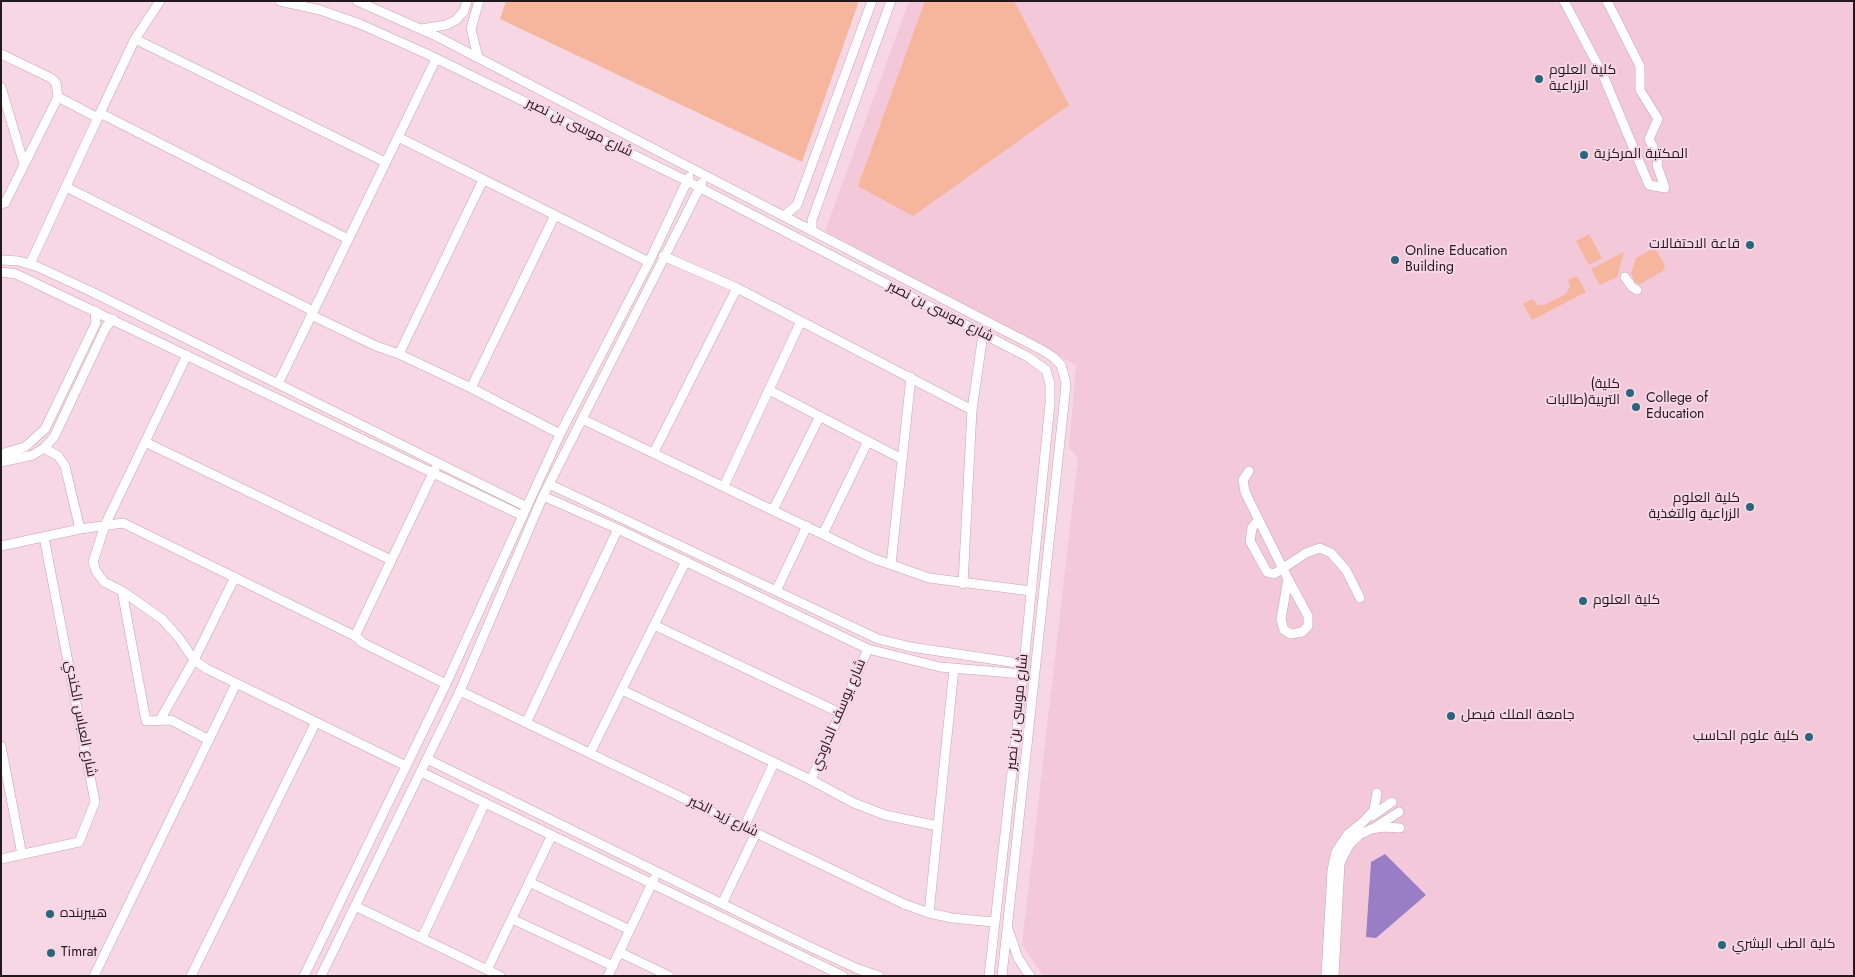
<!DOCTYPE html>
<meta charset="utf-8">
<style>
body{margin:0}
#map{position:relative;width:1855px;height:977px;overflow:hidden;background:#f8d7e4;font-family:Jost,sans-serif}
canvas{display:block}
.frame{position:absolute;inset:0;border:2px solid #23181c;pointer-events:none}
</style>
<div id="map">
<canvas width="1855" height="977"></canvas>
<div class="frame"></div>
</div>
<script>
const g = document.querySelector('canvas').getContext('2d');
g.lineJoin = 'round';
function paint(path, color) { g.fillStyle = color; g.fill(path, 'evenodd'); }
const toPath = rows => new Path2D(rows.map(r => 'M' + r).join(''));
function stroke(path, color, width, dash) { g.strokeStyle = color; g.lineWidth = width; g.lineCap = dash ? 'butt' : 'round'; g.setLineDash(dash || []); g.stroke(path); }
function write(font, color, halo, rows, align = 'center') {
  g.font = font + ' Jost,Cairo,sans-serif'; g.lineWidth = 4; g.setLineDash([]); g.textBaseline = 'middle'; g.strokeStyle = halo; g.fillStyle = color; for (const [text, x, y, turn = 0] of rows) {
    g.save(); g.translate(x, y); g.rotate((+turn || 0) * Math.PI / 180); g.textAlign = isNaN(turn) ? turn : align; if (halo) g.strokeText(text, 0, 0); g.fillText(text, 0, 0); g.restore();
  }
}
paint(toPath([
 [909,1,1854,1,1854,976,1043,976,1022,944,1078,458,1069,448,1076,365,825,231]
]), '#f3c9da');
paint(toPath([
 [506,1,859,1,802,162,500,19],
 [925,1,1014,1,1069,105,913,216,858,186],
 [1589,234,1602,258,1589,265,1576,241],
 [1652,249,1657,251,1665,266,1663,271,1640,284,1635,282,1631,273,1636,258],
 [1624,252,1617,277,1600,285,1591,269],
 [1577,276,1586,292,1532,320,1523,304,1532,299,1538,305,1544,305,1566,294,1570,286,1568,280]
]), '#f5b69d');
paint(toPath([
 [1385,854,1426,895,1376,938,1366,937,1371,862]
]), '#9a7ec5');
const minor = toPath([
 [280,1,320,10,360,24,427,54,687,181,1028,357,1046,370,1050,384,1050,403,1023,674,989,976],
 [357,1,436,36,1042,350,1053,357,1061,365,1066,383,1064,404,1002,976],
 [1564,1,1603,75,1649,185,1665,188,1657,165,1658,157,1649,139,1658,119,1640,90,1640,66,1607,1],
 [421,29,446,25,456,20,464,11,467,1],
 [135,39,385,162],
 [1,54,51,78,56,83,58,97],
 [478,57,471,29,479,1],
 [1,87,24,164],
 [100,113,135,39,160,1],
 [398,137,649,262],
 [483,180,399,354,471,388,560,434],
 [66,187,313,311],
 [1,204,5,203,58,97,98,118],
 [784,216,797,205,872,1],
 [812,231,812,220,891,1],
 [663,256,737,288,972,410],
 [1,260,19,261,38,267,88,290,527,507],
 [30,264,100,113,348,239],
 [1,272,16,274,523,516],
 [1625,277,1632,287,1637,290],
 [311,315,376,346,399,354],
 [187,355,145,442,391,560],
 [278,384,436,59],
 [471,388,555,215],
 [769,390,902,459],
 [582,419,872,558,929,578,1031,591],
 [145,442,105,525,93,562,96,571,104,582,122,591,162,619,179,638,194,660,207,669,406,766],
 [44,448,58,456,65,466,80,529],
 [654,452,737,288],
 [1,454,25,447,45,429,96,323,95,311],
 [1,462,33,455,44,448,54,437,106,327,113,319],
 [1249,471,1243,480,1245,492,1288,579,1308,616,1308,626,1302,632,1291,634,1284,630,1281,619,1288,579],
 [549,484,878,639,911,647,1024,664],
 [724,486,801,321],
 [543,496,618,529,868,649,940,667,1023,674],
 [773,510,820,416],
 [1258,520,1252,528,1250,541,1267,572,1274,574,1306,553,1320,548,1331,553,1346,570,1360,598],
 [823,534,868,441],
 [1,546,80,529,123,523,355,636,435,469],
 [891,564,911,377],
 [963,584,972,410,983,334],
 [122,591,146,721,171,720,209,740],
 [776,591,807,526],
 [654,625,840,713],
 [355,636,363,643,446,684],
 [622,690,811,780,854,803,885,815,938,826],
 [460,691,904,904,929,913,952,918,993,922],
 [160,720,194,660,235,577],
 [526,723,618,529],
 [1,746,22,855],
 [590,753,686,561],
 [427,759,806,945,858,969,879,976],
 [421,772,843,976],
 [811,780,868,649],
 [1372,816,1392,802],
 [744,827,774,763],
 [1374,828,1399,812],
 [1,859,79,842,95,802,44,537],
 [529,882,630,930],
 [722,904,756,833],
 [355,906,500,976],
 [929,913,954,668],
 [512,919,613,966],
 [1008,929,1018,958,1030,976],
 [422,938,485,803],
 [619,952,669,976],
 [487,970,552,835],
 [94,976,236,684],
 [191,976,316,722],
 [304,976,446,684,560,434,649,262,689,177],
 [321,976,460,691,543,496,702,183],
 [608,976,654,879],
 [1326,976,1332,870,1336,852,1348,834,1363,822,1374,810,1377,793],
 [1334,976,1340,863,1349,845,1359,835,1371,829,1384,827,1400,828]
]);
stroke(minor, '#c4a4b1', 10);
stroke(minor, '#fff', 9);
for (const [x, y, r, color] of [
 [1539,79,5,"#28667c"],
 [1584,155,5,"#28667c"],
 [1750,245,5,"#28667c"],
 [1395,260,5,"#28667c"],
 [1630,393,5,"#28667c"],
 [1636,407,5,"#28667c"],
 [1750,507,5,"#28667c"],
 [1583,601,5,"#28667c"],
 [1451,716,5,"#28667c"],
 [1809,737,5,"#28667c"],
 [50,914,5,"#28667c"],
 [1722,945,5,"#28667c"],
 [51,953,5,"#28667c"]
]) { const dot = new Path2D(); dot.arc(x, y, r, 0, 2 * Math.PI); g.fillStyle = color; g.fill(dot); stroke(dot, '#f8d7e4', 2); }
write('14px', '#23181c', '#f8d7e4', [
 ["كلية العلوم",1549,71],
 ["الزراعية",1549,87],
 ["المكتبة المركزية",1594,155],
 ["قاعة الاحتفالات",1740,245,"right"],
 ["Online Education",1405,252],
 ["Building",1405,268],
 ["(كلية",1620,385,"right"],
 ["التربية(طالبات",1620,401,"right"],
 ["College of",1646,399],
 ["Education",1646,415],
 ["كلية العلوم",1740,499,"right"],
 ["الزراعية والتغذية",1740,515,"right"],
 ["كلية العلوم",1593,601],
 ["جامعة الملك فيصل",1461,716],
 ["كلية علوم الحاسب",1799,737,"right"],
 ["هيبربنده",60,914],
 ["كلية الطب البشري",1732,945],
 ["Timrat",61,953]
], 'left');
write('14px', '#23181c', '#f8d7e4', [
 ["شارع موسى بن نصير",579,128,26],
 ["شارع موسى بن نصير",940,312,27],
 ["شارع موسى بن نصير",1018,712,-84],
 ["شارع يوسف الداودي",839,715,-67],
 ["شارع العباس الكندي",80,719,79],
 ["شارع زيد الخير",723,817,26]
]);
</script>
